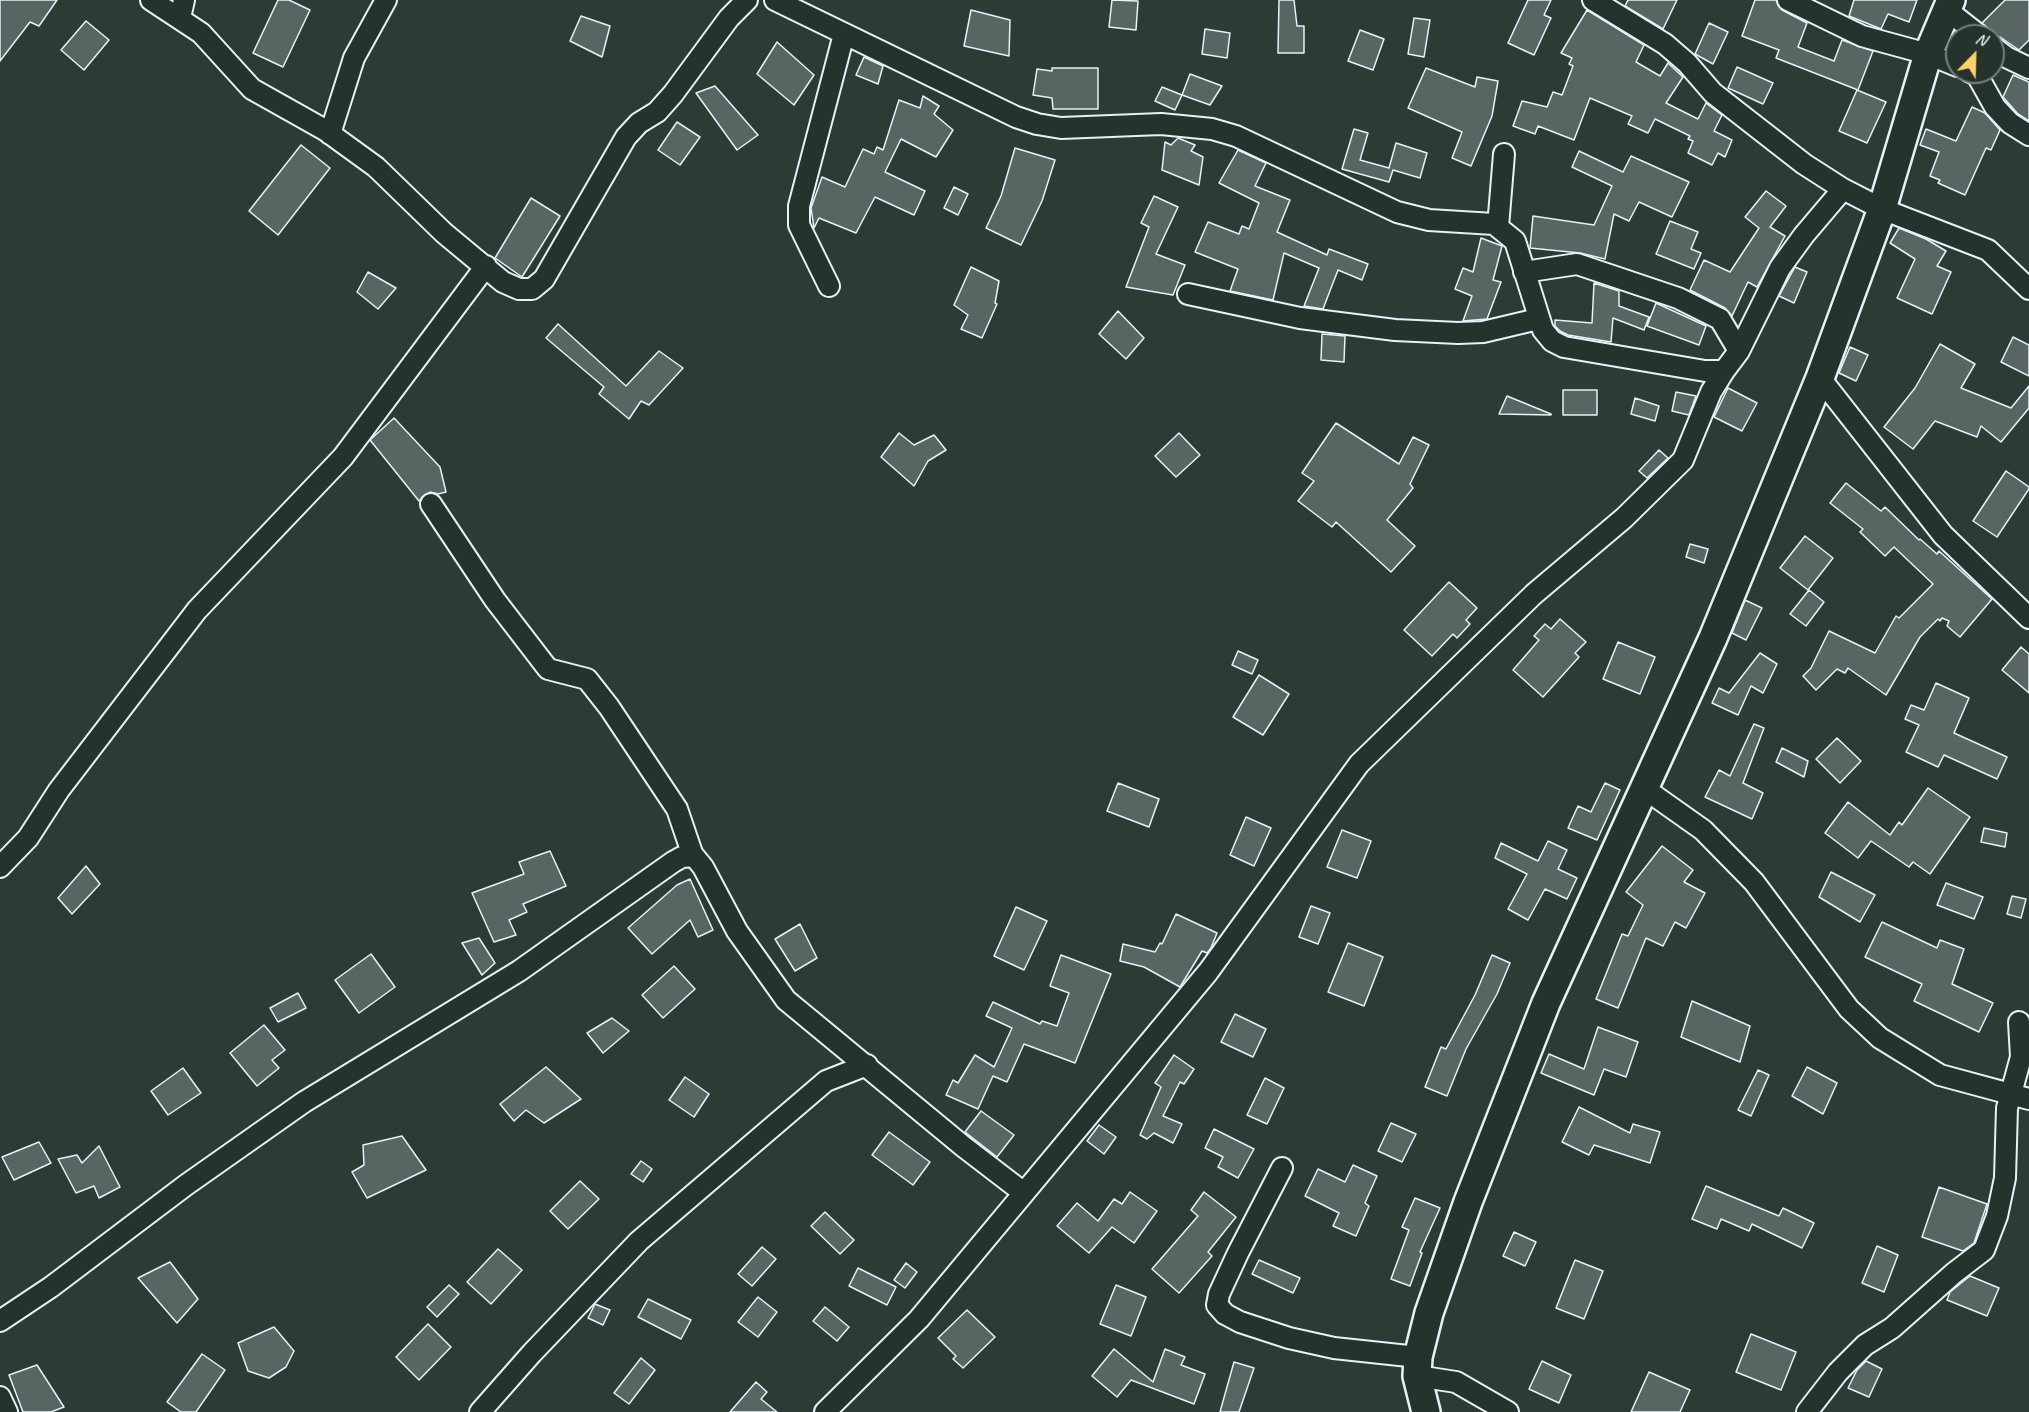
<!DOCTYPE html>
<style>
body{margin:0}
#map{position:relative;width:2029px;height:1412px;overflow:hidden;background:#2e3b35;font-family:Caveat,sans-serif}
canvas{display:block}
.north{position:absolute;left:1945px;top:24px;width:60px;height:60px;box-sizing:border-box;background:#26332d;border:2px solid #747f7e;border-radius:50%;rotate:23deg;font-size:16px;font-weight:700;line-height:24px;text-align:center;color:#e8f1f8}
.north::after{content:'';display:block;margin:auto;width:21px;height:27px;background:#ffd166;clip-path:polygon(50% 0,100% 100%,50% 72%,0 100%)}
</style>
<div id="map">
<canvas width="2029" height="1412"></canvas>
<div class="north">N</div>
</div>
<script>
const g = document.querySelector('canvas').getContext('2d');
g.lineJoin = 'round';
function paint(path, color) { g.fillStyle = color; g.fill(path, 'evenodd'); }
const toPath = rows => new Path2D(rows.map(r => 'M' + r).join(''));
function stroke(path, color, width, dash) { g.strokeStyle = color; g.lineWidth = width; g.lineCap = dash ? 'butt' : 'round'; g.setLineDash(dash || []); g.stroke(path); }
const building = toPath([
 [0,0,57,0,39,26,30,22,0,61,0,0],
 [278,0,289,0,310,10,283,67,253,53,278,0],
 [1112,0,1138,1,1136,30,1109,27,1112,0],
 [1279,0,1294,0,1297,26,1304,26,1304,53,1278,53,1279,0],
 [1528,0,1551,0,1544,15,1551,18,1534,55,1508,43,1528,0],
 [1628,0,1677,0,1663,29,1625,6,1628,0],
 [1755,0,1776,0,1782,10,1807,23,1798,47,1834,61,1842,40,1873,51,1858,90,1776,58,1779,50,1742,36,1755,0],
 [1854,0,1917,0,1909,22,1888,14,1881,29,1849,16,1854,0],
 [2005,0,2029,0,2029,40,2019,50,2000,37,1992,35,1982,23,2005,0],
 [971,10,1010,20,1009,56,964,46,971,10],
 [1587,10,1644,45,1636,62,1660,76,1668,63,1683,77,1666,103,1698,119,1706,103,1722,115,1714,131,1732,140,1725,157,1718,153,1712,165,1688,153,1693,141,1688,139,1690,136,1655,119,1648,133,1628,124,1632,116,1590,98,1574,140,1538,126,1535,134,1513,126,1522,101,1547,107,1553,92,1562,95,1573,66,1569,64,1572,58,1561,53,1587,10],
 [581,16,610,26,602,57,570,41,581,16],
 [1414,18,1430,20,1424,57,1408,54,1414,18],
 [86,21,109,40,84,70,61,50,86,21],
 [1709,23,1728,32,1713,64,1695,54,1709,23],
 [1205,29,1230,33,1227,58,1202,54,1205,29],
 [1360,30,1384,39,1373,70,1348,61,1360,30],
 [777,42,814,75,794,105,757,74,777,42],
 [864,57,883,66,878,84,856,75,864,57],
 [1737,67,1773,83,1763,104,1728,88,1737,67],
 [1052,68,1098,68,1098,109,1053,109,1052,98,1033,95,1037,69,1052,71,1052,68],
 [1426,68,1475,87,1477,77,1498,81,1492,116,1471,166,1452,158,1462,132,1408,108,1426,68],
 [1190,74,1222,86,1210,105,1182,95,1190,74],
 [2013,75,2029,82,2029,121,2018,114,2003,97,2013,75],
 [715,86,758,135,737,150,696,93,715,86],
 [1162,87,1182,95,1175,110,1155,101,1162,87],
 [1857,90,1886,102,1867,143,1839,131,1857,90],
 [923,96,939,106,934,114,953,130,936,157,901,139,885,172,925,191,914,215,875,197,856,233,819,218,814,228,811,208,822,177,845,187,863,149,874,154,877,147,883,150,899,100,920,108,923,96],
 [1972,107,1985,113,2000,130,1991,150,1986,148,1965,195,1938,183,1940,180,1930,176,1939,152,1920,145,1926,129,1956,141,1972,107],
 [677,122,700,137,680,165,658,150,677,122],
 [1354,129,1368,133,1360,160,1389,168,1396,143,1427,153,1420,178,1393,170,1389,182,1342,169,1354,129],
 [1178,138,1195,145,1191,151,1203,157,1199,185,1162,170,1165,142,1171,145,1178,138],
 [301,145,330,168,278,235,249,211,301,145],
 [1015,148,1055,160,1042,201,1021,245,986,228,1001,196,1015,148],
 [1238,150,1266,163,1255,186,1290,200,1277,232,1327,255,1329,249,1368,264,1362,280,1338,270,1323,309,1304,306,1319,268,1284,253,1273,300,1230,291,1238,269,1195,252,1208,222,1239,234,1242,226,1249,229,1259,203,1219,183,1238,150],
 [1579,151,1623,172,1631,156,1689,182,1672,217,1639,202,1629,221,1614,214,1605,259,1580,253,1530,248,1533,216,1594,225,1612,186,1572,167,1579,151],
 [954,187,968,194,958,215,944,208,954,187],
 [1766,191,1786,206,1770,227,1785,236,1757,287,1748,282,1732,316,1725,308,1690,290,1704,260,1730,272,1759,228,1745,217,1766,191],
 [1154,196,1178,207,1156,254,1185,265,1173,295,1126,287,1149,227,1141,223,1154,196],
 [531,198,560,216,522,277,495,258,531,198],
 [1670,221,1698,232,1691,249,1701,253,1694,269,1656,254,1670,221],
 [1899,228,1926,239,1946,251,1937,266,1951,272,1932,314,1897,298,1915,259,1890,243,1899,228],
 [1481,238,1502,246,1493,280,1501,282,1487,319,1463,321,1472,296,1455,289,1463,268,1473,272,1481,238],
 [971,267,999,281,995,303,997,304,982,338,961,329,968,315,954,305,971,267],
 [1795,267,1807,272,1794,303,1779,296,1795,267],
 [368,272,396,288,378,309,357,292,368,272],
 [1594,283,1619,291,1619,306,1649,317,1644,330,1613,318,1611,342,1568,335,1560,331,1555,326,1555,320,1592,323,1594,283],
 [1656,303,1706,326,1699,345,1647,326,1656,303],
 [1118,311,1144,338,1126,359,1099,334,1118,311],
 [558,324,626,386,659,351,683,368,649,405,641,401,629,419,599,394,604,387,546,338,558,324],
 [1322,334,1345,336,1344,362,1321,360,1322,334],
 [2013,337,2029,345,2029,376,2001,362,2013,337],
 [1940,344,1975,364,1961,388,2011,408,2029,386,2029,408,2001,442,1981,426,1977,437,1935,421,1913,449,1884,427,1915,388,1940,344],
 [1850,347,1868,355,1856,381,1839,373,1850,347],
 [1728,388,1757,403,1742,431,1714,417,1728,388],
 [1563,390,1597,390,1597,415,1563,415,1563,390],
 [1676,392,1696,396,1689,415,1672,411,1676,392],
 [1507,396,1551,414,1551,415,1499,414,1507,396],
 [1635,398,1659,406,1655,421,1631,414,1635,398],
 [394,418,440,467,446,492,438,494,430,492,419,501,370,440,394,418],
 [1336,423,1399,464,1413,437,1429,445,1410,484,1413,488,1387,520,1415,546,1391,572,1336,522,1332,527,1298,501,1314,481,1302,473,1336,423],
 [899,433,914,445,934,435,946,450,928,461,914,486,881,457,899,433],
 [1179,433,1200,455,1176,477,1155,456,1179,433],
 [1659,450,1668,458,1647,478,1639,471,1659,450],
 [2006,471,2029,487,2029,489,1997,537,1973,521,2006,471],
 [1846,483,1881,511,1885,507,1919,540,1920,539,1937,554,1939,551,1992,599,1960,637,1947,626,1949,621,1942,618,1940,621,1938,619,1920,637,1886,695,1848,668,1845,673,1837,669,1816,690,1803,676,1811,668,1829,631,1875,653,1896,616,1899,618,1933,584,1894,547,1885,556,1860,532,1863,529,1830,503,1846,483],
 [1805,536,1833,558,1808,590,1780,568,1805,536],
 [1690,544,1708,549,1704,563,1686,557,1690,544],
 [1449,582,1477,608,1466,620,1470,624,1457,638,1453,634,1432,656,1404,630,1449,582],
 [1809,590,1824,602,1806,626,1790,614,1809,590],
 [1745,600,1762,608,1746,640,1732,633,1745,600],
 [1560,619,1586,642,1575,653,1579,657,1543,697,1513,670,1539,640,1534,636,1545,624,1551,629,1560,619],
 [1618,642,1655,657,1640,694,1603,679,1618,642],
 [2021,647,2029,654,2029,693,2002,670,2021,647],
 [1238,651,1258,660,1252,674,1232,665,1238,651],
 [1760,653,1777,664,1763,693,1751,686,1738,715,1712,703,1719,688,1729,693,1760,653],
 [1259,675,1289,694,1263,735,1233,717,1259,675],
 [1936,683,1969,698,1954,733,2007,757,1997,779,1944,755,1938,767,1906,752,1919,725,1905,719,1911,705,1924,710,1936,683],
 [1754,724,1764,728,1743,783,1763,793,1752,819,1705,797,1719,770,1730,776,1754,724],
 [1837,738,1861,761,1840,783,1816,759,1837,738],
 [1782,748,1808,761,1804,777,1776,762,1782,748],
 [1118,783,1159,799,1149,827,1107,811,1118,783],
 [1605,783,1620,790,1597,840,1568,828,1578,806,1591,812,1605,783],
 [1928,788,1970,817,1930,874,1913,862,1909,867,1871,841,1858,858,1825,833,1848,802,1890,835,1899,822,1902,825,1928,788],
 [1246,817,1271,828,1254,866,1230,855,1246,817],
 [1984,828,2007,833,2005,847,1981,842,1984,828],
 [1342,830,1371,841,1357,878,1327,867,1342,830],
 [1548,841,1567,850,1558,869,1577,878,1567,899,1545,889,1528,920,1508,909,1527,874,1495,858,1501,843,1538,861,1548,841],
 [1662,846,1693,870,1684,882,1705,893,1686,928,1675,922,1663,946,1646,938,1618,1008,1596,999,1622,934,1628,936,1643,905,1626,892,1662,846],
 [550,851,566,886,523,904,527,912,509,920,516,935,494,942,472,893,524,874,519,862,550,851],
 [86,866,100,884,72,914,58,898,86,866],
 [1831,872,1875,895,1860,922,1819,897,1831,872],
 [690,879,713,930,698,937,690,920,652,954,628,928,677,885,690,879],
 [1946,883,1983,897,1974,919,1937,905,1946,883],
 [2012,896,2026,899,2021,918,2007,914,2012,896],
 [1311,906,1330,913,1318,944,1299,937,1311,906],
 [1016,907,1047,921,1024,970,994,956,1016,907],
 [1176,914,1217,933,1211,948,1207,953,1202,951,1180,987,1144,967,1120,961,1123,944,1155,952,1160,943,1162,944,1176,914],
 [1882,922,1937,948,1940,940,1964,949,1952,984,1993,1003,1979,1032,1914,1001,1922,984,1865,957,1882,922],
 [800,924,817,958,795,971,775,939,800,924],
 [479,938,495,963,482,975,462,943,479,938],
 [1348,943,1383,957,1364,1006,1328,992,1348,943],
 [371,954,395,987,359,1013,335,980,371,954],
 [1061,955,1111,974,1075,1063,1024,1044,1007,1082,993,1076,978,1109,946,1095,953,1080,958,1083,975,1055,994,1067,1012,1028,986,1016,993,1002,1040,1024,1042,1021,1057,1026,1069,993,1050,986,1061,955],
 [1492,955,1510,963,1497,994,1466,1049,1447,1096,1425,1087,1441,1047,1446,1049,1475,995,1492,955],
 [674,966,695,989,663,1018,642,995,674,966],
 [298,993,306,1008,278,1022,270,1008,298,993],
 [1692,1001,1750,1026,1740,1062,1681,1037,1692,1001],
 [1235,1014,1266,1029,1253,1057,1221,1042,1235,1014],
 [612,1018,629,1031,603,1053,587,1033,612,1018],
 [264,1025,285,1050,272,1060,279,1068,257,1086,230,1053,264,1025],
 [1598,1027,1638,1042,1626,1077,1604,1069,1594,1095,1541,1073,1549,1054,1584,1069,1598,1027],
 [1174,1055,1194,1069,1184,1084,1180,1082,1163,1116,1182,1124,1173,1143,1154,1133,1147,1139,1140,1135,1161,1087,1155,1083,1174,1055],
 [546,1067,581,1099,544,1123,526,1110,514,1121,500,1104,546,1067],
 [1807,1067,1837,1083,1823,1114,1792,1096,1807,1067],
 [183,1068,201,1093,168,1115,151,1091,183,1068],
 [1758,1070,1769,1075,1751,1116,1738,1110,1758,1070],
 [685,1077,709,1094,694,1117,669,1100,685,1077],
 [1265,1078,1284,1088,1267,1124,1247,1115,1265,1078],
 [1579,1107,1630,1133,1633,1124,1660,1132,1650,1163,1594,1145,1589,1155,1562,1142,1579,1107],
 [981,1111,1014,1135,997,1157,965,1132,981,1111],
 [1391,1123,1416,1134,1402,1162,1378,1151,1391,1123],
 [1099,1125,1116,1137,1104,1154,1087,1141,1099,1125],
 [1214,1129,1254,1149,1238,1178,1218,1167,1223,1157,1205,1148,1214,1129],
 [889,1132,930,1162,913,1185,872,1155,889,1132],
 [402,1136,426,1170,367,1198,352,1172,364,1165,363,1145,402,1136],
 [39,1142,51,1163,14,1180,2,1157,39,1142],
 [99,1146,120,1187,99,1198,94,1186,76,1193,58,1159,77,1155,82,1163,99,1146],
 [641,1161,652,1169,643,1182,631,1174,641,1161],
 [1353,1165,1377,1176,1365,1203,1369,1206,1356,1236,1333,1226,1339,1213,1305,1196,1318,1169,1345,1182,1353,1165],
 [580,1181,599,1199,568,1229,550,1211,580,1181],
 [1706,1186,1779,1216,1783,1208,1814,1223,1802,1248,1752,1224,1749,1231,1721,1219,1717,1229,1692,1219,1706,1186],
 [1939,1187,1987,1204,1974,1243,1963,1251,1922,1237,1939,1187],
 [1130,1192,1157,1211,1134,1243,1112,1227,1089,1253,1057,1226,1077,1203,1098,1221,1114,1199,1122,1204,1130,1192],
 [1204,1192,1236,1217,1208,1252,1212,1256,1179,1293,1152,1269,1198,1216,1191,1210,1204,1192],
 [1415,1198,1440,1208,1420,1252,1422,1253,1410,1286,1391,1279,1409,1230,1402,1227,1415,1198],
 [825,1212,854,1240,840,1254,811,1226,825,1212],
 [1514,1232,1536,1242,1525,1266,1503,1256,1514,1232],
 [1877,1246,1898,1255,1884,1292,1862,1283,1877,1246],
 [762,1247,776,1259,752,1286,738,1274,762,1247],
 [498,1249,522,1270,491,1304,467,1282,498,1249],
 [1259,1260,1300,1278,1293,1293,1252,1274,1259,1260],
 [1575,1260,1603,1271,1584,1319,1556,1308,1575,1260],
 [170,1262,198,1299,177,1323,138,1278,170,1262],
 [906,1263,917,1272,905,1288,894,1280,906,1263],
 [858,1268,896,1287,887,1305,849,1286,858,1268],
 [1970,1276,1999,1288,1987,1316,1947,1300,1950,1292,1970,1276],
 [449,1285,459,1294,437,1317,427,1307,449,1285],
 [1116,1285,1146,1297,1131,1336,1100,1324,1116,1285],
 [758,1297,777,1312,758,1337,738,1322,758,1297],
 [648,1299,691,1320,681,1339,638,1317,648,1299],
 [595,1304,610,1310,603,1325,588,1318,595,1304],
 [825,1307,849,1327,837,1341,813,1321,825,1307],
 [967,1310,995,1337,963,1368,953,1359,956,1356,938,1338,967,1310],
 [428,1324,451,1347,419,1380,396,1357,428,1324],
 [274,1327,294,1351,286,1367,269,1378,248,1371,238,1343,274,1327],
 [1751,1334,1796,1352,1781,1390,1736,1372,1751,1334],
 [1114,1349,1153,1382,1165,1349,1185,1357,1181,1365,1205,1374,1194,1404,1131,1380,1117,1397,1092,1376,1114,1349],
 [202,1354,225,1370,196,1412,181,1412,167,1402,202,1354],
 [641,1358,655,1370,629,1404,614,1393,641,1358],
 [1542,1361,1571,1375,1559,1403,1529,1389,1542,1361],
 [1866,1361,1882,1369,1869,1397,1848,1388,1857,1370,1866,1361],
 [1234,1362,1254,1368,1239,1412,1220,1412,1234,1362],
 [37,1365,64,1407,51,1412,23,1412,9,1375,37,1365],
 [1649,1372,1690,1390,1680,1412,1631,1412,1649,1372],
 [756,1382,767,1392,761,1399,777,1412,730,1412,756,1382]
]);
paint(building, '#596563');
stroke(building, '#e8f1f8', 1.5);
const street = toPath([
 [151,0,201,33,252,89,325,130,376,167,444,233,503,282,519,289,532,289,544,279,626,137,639,123,657,112,673,94,729,18,747,0],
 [775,0,1016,117,1037,124,1061,128,1161,124,1212,129,1236,136,1397,212,1429,220,1494,224,1515,241,1543,330,1552,341,1564,347,1705,371,1724,371,1739,351,1780,268,1804,235,1843,189],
 [1593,0,1665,44,1687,63,1713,93,1804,164,1843,189,1882,209,1988,250,2029,289],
 [1788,0,1862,36,1928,54,1957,66],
 [1947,10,1980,36],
 [180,18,184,0],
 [1993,47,2006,57,2029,68],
 [1970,72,1977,75,1995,107,2010,123,2029,135],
 [330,134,354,58,386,0],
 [1498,227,1504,154],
 [1524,272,1577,264,1678,298,1720,319,1739,351],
 [829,286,799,225,799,206,844,34],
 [1188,294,1300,318,1395,330,1458,333,1483,332,1538,319],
 [1820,378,1943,535,2029,618],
 [431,504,495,600,548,669,587,679,609,707,677,809,693,856],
 [1645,789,1703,830,1754,882,1849,1009,1880,1038,1940,1075,2029,1099],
 [0,867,28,838,59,790,197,610,343,457,486,266],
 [1282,1168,1238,1253,1219,1294,1217,1305,1225,1314,1240,1322,1289,1338,1334,1348,1418,1357],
 [1024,1193,1208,972,1359,764,1534,594,1624,518,1683,460,1711,392,1724,371],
 [0,1321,51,1287,186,1185,304,1102,519,971,673,862,682,857,694,856,703,867,737,931,786,1000,964,1147,1024,1193,919,1319,825,1412],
 [1417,1376,1456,1382,1508,1412],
 [0,1397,7,1412],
 [480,1412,532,1353,639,1241,826,1081,867,1065],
 [1807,1412,1838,1372,1865,1345,1892,1328,1954,1273,1984,1250,1997,1216,2005,1178,2007,1108,2021,1057,2019,1022]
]);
const secondary = toPath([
 [1426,1412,1417,1376,1418,1357,1429,1313,1468,1202,1546,1003,1713,638,1820,378,1882,209,1928,54,1951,0]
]);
stroke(street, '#e8f1f8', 24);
stroke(secondary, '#e8f1f8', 32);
stroke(street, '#26332d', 20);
stroke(secondary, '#26332d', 27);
</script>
